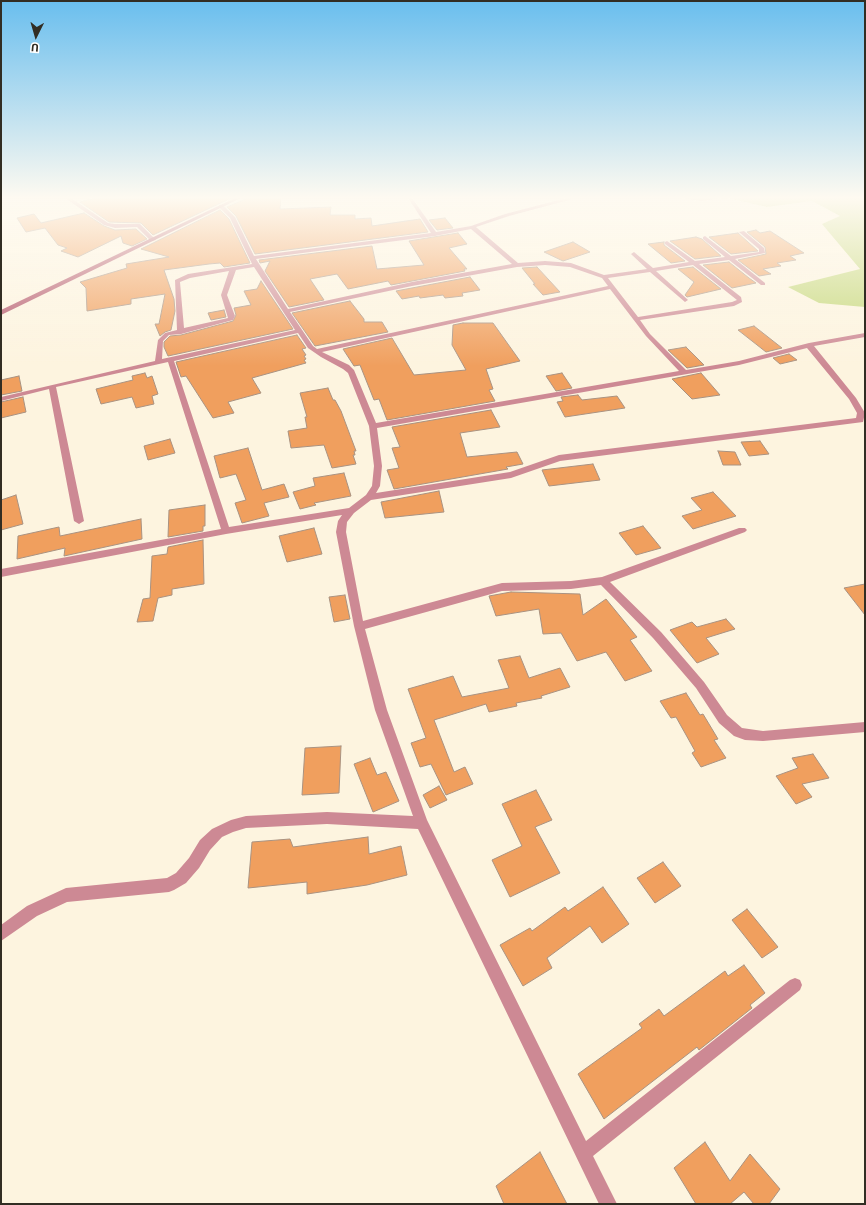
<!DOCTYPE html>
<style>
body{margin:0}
#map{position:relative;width:866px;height:1205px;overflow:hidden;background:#fdf4df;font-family:"Exo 2",sans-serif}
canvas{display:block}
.frame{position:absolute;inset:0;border:2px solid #322d23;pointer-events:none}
.north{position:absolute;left:16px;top:16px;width:40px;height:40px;-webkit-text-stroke:3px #fff;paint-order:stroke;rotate:185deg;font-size:11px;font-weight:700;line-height:16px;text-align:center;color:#322d23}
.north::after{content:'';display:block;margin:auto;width:14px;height:18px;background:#322d23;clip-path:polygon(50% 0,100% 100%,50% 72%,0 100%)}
</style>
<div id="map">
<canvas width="866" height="1205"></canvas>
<div class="frame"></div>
<div class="north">U</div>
</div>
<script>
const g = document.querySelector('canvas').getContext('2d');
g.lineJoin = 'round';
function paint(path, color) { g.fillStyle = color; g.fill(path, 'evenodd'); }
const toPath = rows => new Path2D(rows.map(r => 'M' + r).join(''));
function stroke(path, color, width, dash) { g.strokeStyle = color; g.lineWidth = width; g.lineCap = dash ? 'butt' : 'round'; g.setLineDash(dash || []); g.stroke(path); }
paint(toPath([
 [727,198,865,198,865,307,819,303,788,287,860,269,822,224,840,216,812,201,767,207]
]), '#c4d778');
const building = toPath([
 [95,198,231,198,153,235,141,223,109,222,80,202,95,198],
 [248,198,281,198,280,209,331,207,330,215,355,215,355,219,371,218,372,226,420,219,428,232,255,254,236,216,227,207,248,198],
 [220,210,229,219,250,263,224,267,220,263,209,264,164,270,174,299,175,311,171,330,165,332,160,336,155,324,159,324,165,294,131,299,131,304,87,311,86,288,80,282,127,268,126,264,169,257,141,249,220,210],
 [84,213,104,226,115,230,136,229,147,239,132,246,123,243,121,236,78,257,61,251,67,248,58,245,45,228,26,232,17,218,34,214,41,223,84,213],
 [445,218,453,228,437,230,429,220,445,218],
 [756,230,760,233,770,231,804,253,790,256,796,260,777,263,781,266,763,269,771,274,759,276,738,260,766,254,765,247,747,232,756,230],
 [458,233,467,244,449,248,467,269,464,269,465,271,391,285,388,281,348,289,337,274,310,279,324,300,289,307,265,271,270,261,260,263,259,260,372,246,377,269,424,265,409,241,458,233],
 [738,233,758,251,731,254,709,237,738,233],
 [696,237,702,239,721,256,695,259,670,241,696,237],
 [573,242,590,252,563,261,544,252,573,242],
 [664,242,664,245,685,261,671,263,648,244,664,242],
 [729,262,749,278,756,283,732,288,703,265,729,262],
 [537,267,560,292,543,295,533,284,535,284,522,268,537,267],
 [693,267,721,289,687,297,685,295,694,282,678,269,693,267],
 [470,277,480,290,462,293,463,296,445,298,443,295,420,298,419,296,402,299,396,291,470,277],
 [261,281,293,329,168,356,164,347,164,342,170,336,181,335,233,321,236,315,234,308,251,305,244,291,257,289,261,281],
 [350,301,364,319,364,322,382,322,388,332,315,346,292,313,350,301],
 [224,310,226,317,211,320,208,313,224,310],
 [463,323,493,323,520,361,486,369,493,389,489,390,495,401,387,420,379,399,374,400,360,365,354,366,343,349,392,338,414,375,466,370,452,345,453,325,463,323],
 [754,326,782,348,766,352,738,330,754,326],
 [297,335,306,348,302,349,306,355,304,356,306,359,304,360,306,363,252,378,261,393,228,402,234,413,213,418,186,376,181,377,176,362,297,335],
 [686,347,704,365,687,368,668,350,686,347],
 [789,354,797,360,780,364,773,358,789,354],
 [145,373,147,378,152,376,158,394,152,396,154,404,136,408,132,397,101,404,96,389,133,380,132,376,145,373],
 [562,373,572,388,556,391,546,376,562,373],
 [701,373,720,395,692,399,672,379,701,373],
 [19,376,22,391,1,395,1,380,19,376],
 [328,388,333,400,335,400,341,411,356,451,354,451,355,455,353,455,356,464,332,468,324,445,291,448,288,431,307,428,305,417,307,417,300,393,328,388],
 [578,395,582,400,617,396,625,408,565,417,557,402,563,401,561,397,578,395],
 [23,397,26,412,1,418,1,402,23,397],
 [491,410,500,427,460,433,467,457,517,452,523,464,506,467,508,469,394,489,387,470,399,468,392,448,400,447,392,427,491,410],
 [170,439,175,453,148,460,144,446,170,439],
 [760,441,769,454,749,456,741,442,760,441],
 [248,448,262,490,284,484,289,497,264,503,269,516,242,523,235,503,246,500,236,474,220,478,214,456,248,448],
 [718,451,735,452,741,465,723,465,718,451],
 [593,464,600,480,549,486,542,470,593,464],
 [344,473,351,496,314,503,316,505,300,509,293,492,315,486,313,478,344,473],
 [439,491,444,512,385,518,381,502,439,491],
 [713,492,736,516,693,529,682,516,702,510,691,498,713,492],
 [16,495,23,524,1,530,1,500,16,495],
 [205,505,205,526,203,526,203,531,168,537,169,510,205,505],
 [141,519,142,539,64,556,65,548,17,559,18,536,59,527,60,536,141,519],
 [643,526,661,548,636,555,619,533,643,526],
 [314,528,322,554,287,562,279,536,314,528],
 [203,540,204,584,172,589,172,595,158,598,153,621,137,622,143,599,150,598,152,556,167,554,168,547,203,540],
 [865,584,865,615,844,588,865,584],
 [511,592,580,594,583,615,606,599,637,637,630,640,652,671,625,681,606,652,577,661,561,633,543,634,539,609,496,616,489,596,511,592],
 [345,595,350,619,334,622,329,597,345,595],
 [726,619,735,629,706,638,719,654,697,663,670,630,692,622,697,627,726,619],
 [520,656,529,678,560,668,570,687,541,696,542,698,516,703,517,706,489,712,486,704,434,720,454,772,465,767,473,784,446,795,431,764,420,767,411,743,426,738,408,689,453,676,462,697,509,688,498,660,520,656],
 [686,693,700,715,703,714,718,739,714,740,726,758,701,767,692,753,695,751,676,717,671,718,660,701,686,693],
 [341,746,339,793,302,795,305,748,341,746],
 [813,754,829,778,802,784,812,797,796,804,776,776,798,768,792,758,813,754],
 [370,758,377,775,386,772,399,801,373,812,354,764,370,758],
 [439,786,447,800,430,808,423,795,439,786],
 [536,790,552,820,535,827,560,873,510,897,492,860,522,846,502,804,536,790],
 [368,837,369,854,401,846,407,875,367,885,307,894,307,882,248,888,252,842,290,839,293,847,368,837],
 [663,862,681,886,655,903,637,878,663,862],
 [603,887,629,924,602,943,590,926,547,958,552,968,523,986,500,945,530,928,532,931,565,907,568,911,603,887],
 [747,909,778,947,762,958,732,920,747,909],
 [744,965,765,993,750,1005,752,1008,699,1050,697,1047,604,1119,578,1074,642,1028,639,1024,659,1009,664,1016,725,971,728,976,744,965],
 [705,1142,730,1181,750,1154,780,1189,769,1204,754,1204,744,1192,730,1204,696,1204,674,1168,705,1142],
 [540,1152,567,1204,504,1204,496,1186,540,1152]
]);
paint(building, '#f09f5e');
stroke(building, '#a99281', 1);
paint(toPath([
 [65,198,71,198,108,223,115,224,140,224,156,240,151,241,137,227,115,228,104,225,65,198],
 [408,198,412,198,436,232,471,226,505,214,566,198,573,198,573,199,509,216,476,227,518,263,545,261,571,263,604,275,647,269,632,255,631,254,634,252,653,268,689,262,665,244,665,242,667,241,695,261,725,257,703,239,703,237,705,236,731,256,759,252,759,249,739,232,744,231,764,248,765,253,735,259,765,283,765,285,761,285,729,260,699,264,741,297,742,302,734,306,640,320,650,334,686,370,739,361,809,343,865,333,865,337,814,346,856,398,865,413,863,422,560,461,511,478,371,500,354,513,347,522,346,532,363,621,502,583,571,581,602,577,739,528,745,528,747,530,745,532,610,582,661,632,704,682,727,715,742,728,763,731,865,722,865,732,763,741,745,740,734,736,719,723,696,688,653,638,601,585,571,589,502,591,365,629,387,710,427,820,586,1141,790,980,795,978,800,980,802,985,800,990,593,1156,617,1204,599,1204,418,829,327,824,246,828,233,832,222,837,210,850,199,868,186,883,174,890,169,892,67,902,37,916,1,941,1,925,27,906,66,888,167,878,176,873,189,858,200,840,212,829,231,820,246,816,327,812,413,816,375,710,354,626,336,532,338,521,342,515,226,534,1,577,1,569,221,529,168,362,56,387,84,521,79,524,74,521,49,389,1,401,1,397,155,361,158,340,165,333,177,330,175,280,188,274,252,264,230,218,219,207,219,205,223,205,235,217,254,256,431,233,408,198],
 [471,229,512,264,412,282,288,309,256,259,435,236,471,229],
 [545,265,570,267,602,278,608,286,317,349,313,346,290,312,412,286,517,267,545,265],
 [693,265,737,300,732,302,638,317,608,278,650,272,685,302,688,300,687,299,656,271,693,265],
 [254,267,295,330,162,359,163,341,169,335,181,334,233,320,235,316,227,295,236,270,254,267],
 [229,271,221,295,228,318,184,328,180,282,190,278,229,271],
 [610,289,646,336,679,371,376,423,354,370,349,365,322,352,610,289],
 [298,333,308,348,321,357,343,369,348,373,369,426,374,466,372,486,366,495,349,508,229,527,174,361,298,333],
 [807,348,849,399,857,413,856,418,559,455,510,472,376,493,380,486,382,466,377,428,739,365,807,348],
 [680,198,722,198,702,201,680,198]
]), '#cd8994');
paint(toPath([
 [235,198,241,198,1,315,1,310,235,198]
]), '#b25267');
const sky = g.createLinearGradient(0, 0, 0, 366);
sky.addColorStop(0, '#69beee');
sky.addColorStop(0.54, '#fefaf1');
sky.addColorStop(1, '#fefaf100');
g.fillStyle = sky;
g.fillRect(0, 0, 866, 366);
</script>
